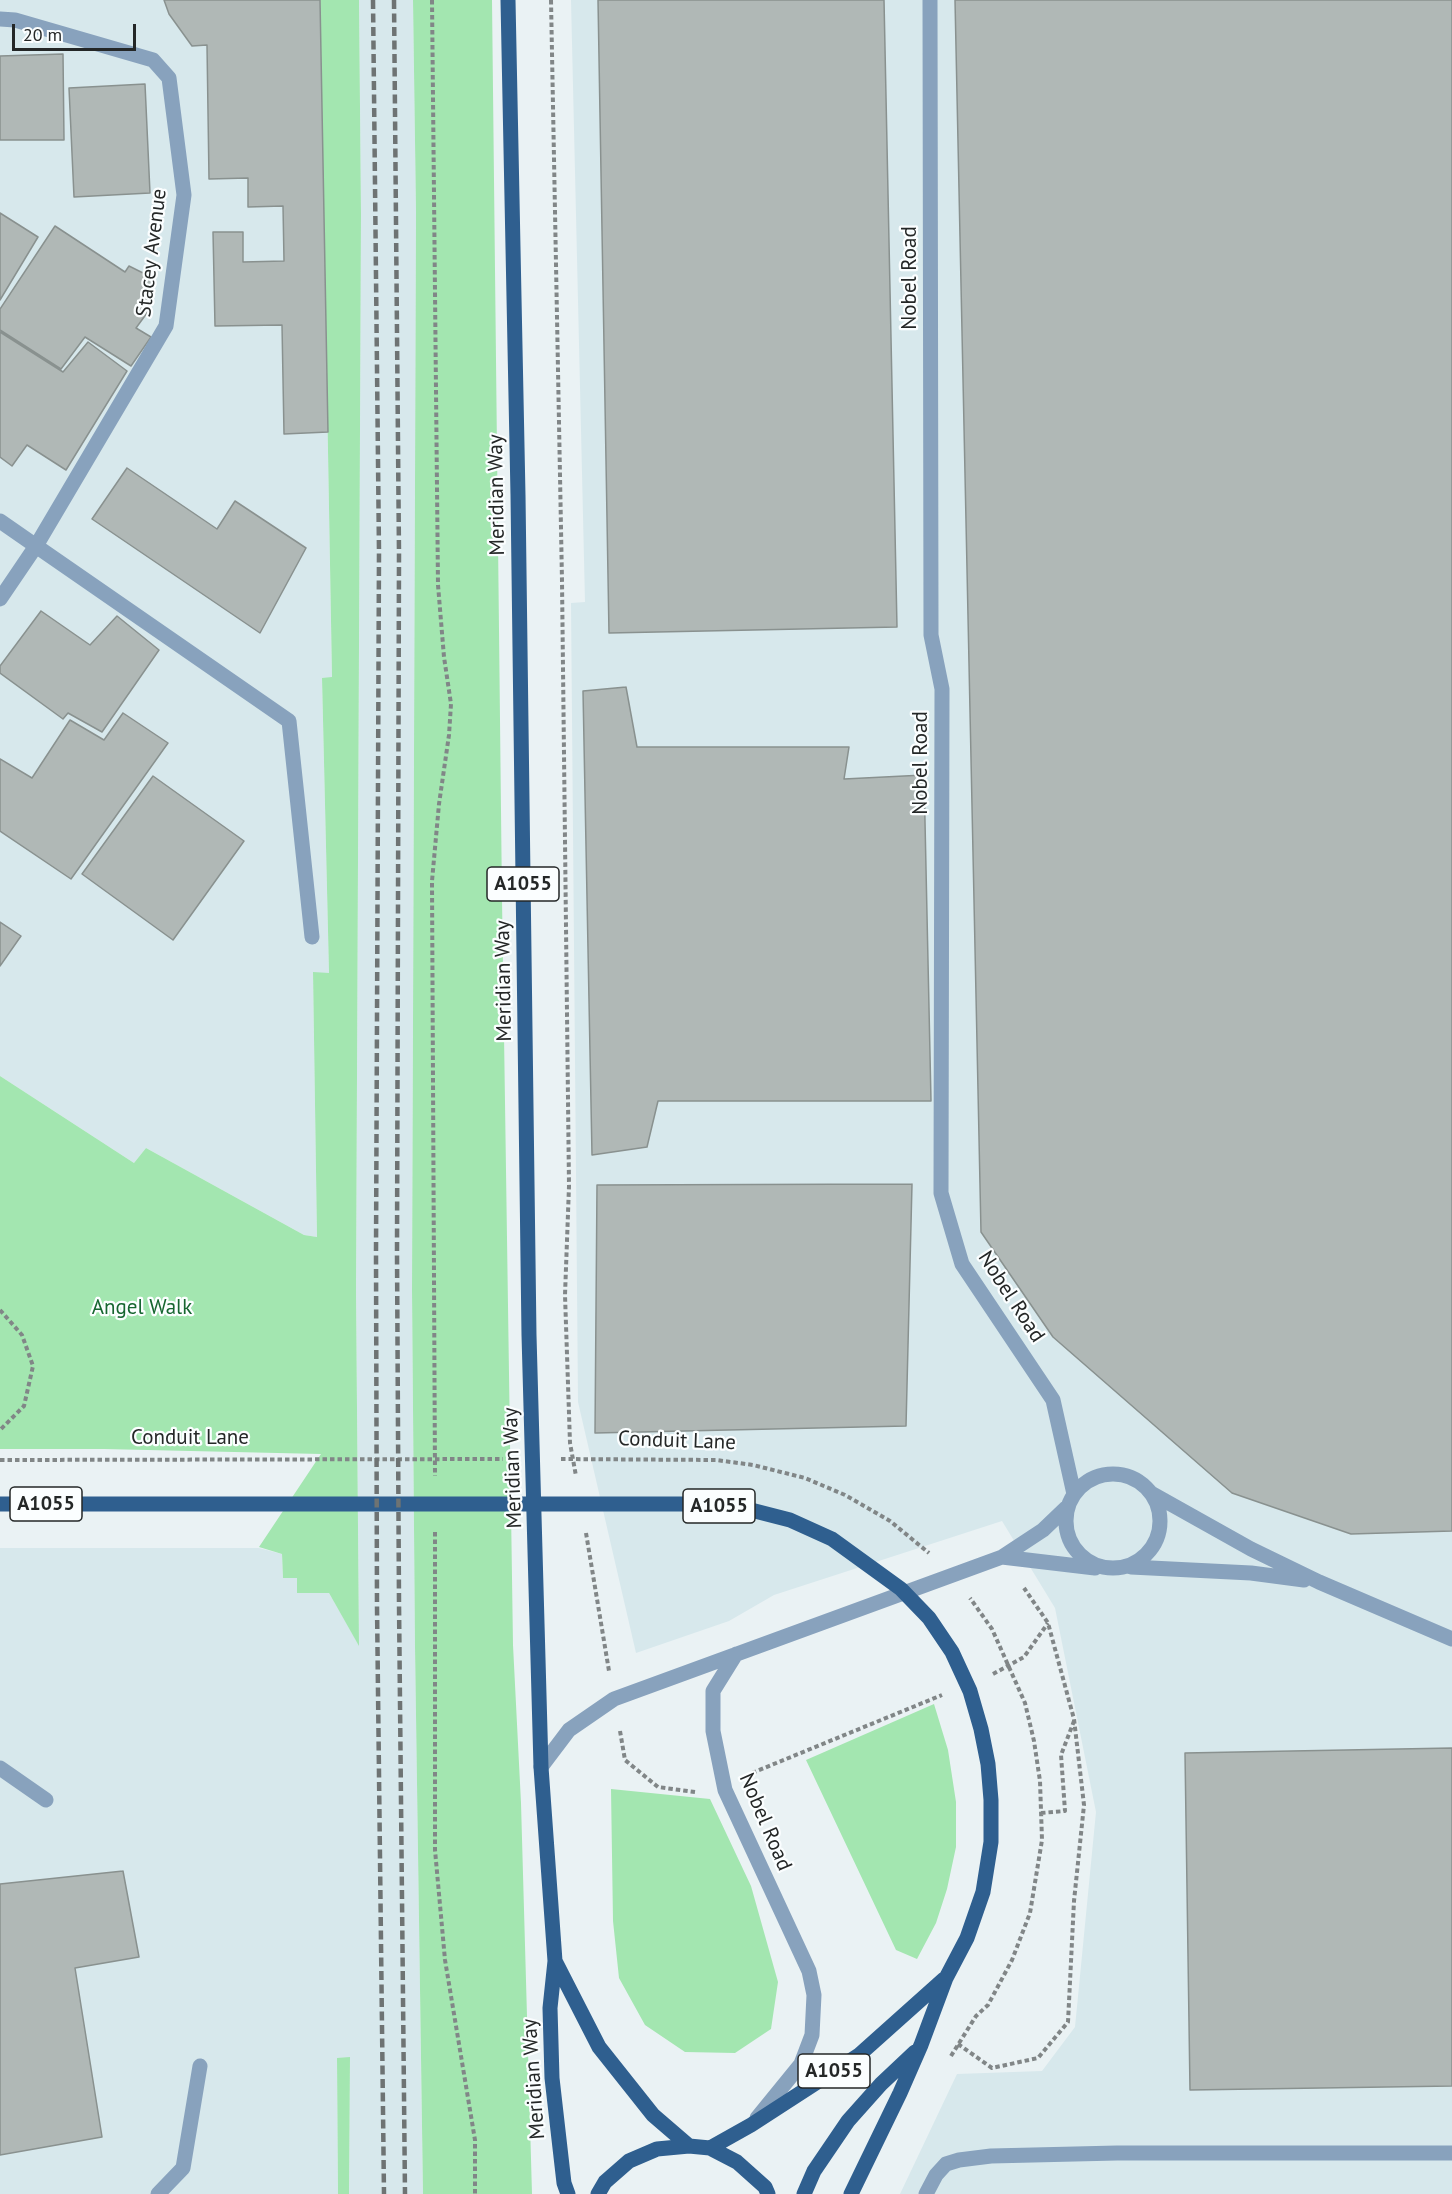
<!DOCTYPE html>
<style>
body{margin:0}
#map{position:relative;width:1452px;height:2194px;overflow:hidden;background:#eaf2f4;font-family:"PT Sans",sans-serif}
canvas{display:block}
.scale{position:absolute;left:12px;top:24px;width:124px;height:27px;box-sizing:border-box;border:3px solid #242727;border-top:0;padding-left:8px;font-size:18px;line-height:21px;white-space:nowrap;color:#242727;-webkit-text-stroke:4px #fbfeff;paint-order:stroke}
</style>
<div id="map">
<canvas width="1452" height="2194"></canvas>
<div class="scale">20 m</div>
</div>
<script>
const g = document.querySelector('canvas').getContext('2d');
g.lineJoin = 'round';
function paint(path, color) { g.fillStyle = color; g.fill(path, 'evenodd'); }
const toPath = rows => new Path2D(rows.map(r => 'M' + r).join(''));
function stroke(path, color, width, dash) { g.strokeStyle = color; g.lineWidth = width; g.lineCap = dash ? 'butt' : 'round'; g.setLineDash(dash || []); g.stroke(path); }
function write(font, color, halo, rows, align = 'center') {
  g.font = font + ' "PT Sans",sans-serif'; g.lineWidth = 4.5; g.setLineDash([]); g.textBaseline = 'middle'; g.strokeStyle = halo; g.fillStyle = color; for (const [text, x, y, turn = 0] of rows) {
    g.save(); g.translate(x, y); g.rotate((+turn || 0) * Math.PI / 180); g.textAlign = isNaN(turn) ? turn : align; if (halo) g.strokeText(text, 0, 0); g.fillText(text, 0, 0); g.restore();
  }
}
paint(toPath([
 [0,0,320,0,332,678,322,679,329,973,313,973,317,1237,304,1235,146,1148,134,1163,0,1076],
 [359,0,413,0,416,212,412,1290,415,1647,423,2194,349,2194,350,2058,337,2059,338,2194,0,2194,0,1548,259,1548,282,1554,283,1578,297,1578,329,1593,359,1645,356,1290,361,214],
 [571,0,1452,0,1452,2194,900,2194,957,2074,1042,2071,1075,2027,1096,1812,1055,1608,1002,1521,774,1595,729,1621,636,1653,578,1402,571,603,585,602]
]), '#d7e8ec');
paint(toPath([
 [320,0,359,0,361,214,356,1290,359,1646,329,1593,297,1593,297,1578,283,1578,282,1554,259,1547,321,1454,104,1449,0,1449,0,1076,134,1163,146,1148,304,1235,317,1237,313,972,329,973,322,678,332,677],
 [413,0,492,0,502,899,513,1645,521,1803,532,2194,423,2194,415,1647,412,1290,416,212],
 [934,1704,948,1750,956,1802,956,1847,947,1889,936,1923,917,1959,896,1950,806,1760],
 [611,1789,710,1799,751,1886,778,1982,771,2029,735,2053,685,2052,645,2025,619,1978,613,1921],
 [350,2057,349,2194,338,2194,337,2058]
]), '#a3e6b0');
const building = toPath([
 [164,0,320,0,328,432,284,434,282,325,215,326,213,232,243,232,243,262,284,261,283,206,248,207,248,178,209,179,207,45,192,46,169,14,164,0],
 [598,0,884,0,897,627,609,633,598,0],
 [955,0,1452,0,1452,1531,1351,1534,1232,1493,1053,1337,981,1232,955,0],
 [63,54,64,140,0,140,0,56,63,54],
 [145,84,150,193,74,197,69,88,145,84],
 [0,213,38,237,0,300,0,213],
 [55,226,125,272,129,266,151,277,153,292,147,313,136,328,151,337,131,366,85,337,61,369,0,330,0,309,55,226],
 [0,332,63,372,88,342,127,371,66,470,27,445,12,466,0,457,0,332],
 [127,468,217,529,235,501,306,548,260,633,92,519,127,468],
 [41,611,90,645,117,616,159,650,102,732,68,713,63,719,0,673,0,666,41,611],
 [626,687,637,747,849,747,844,779,924,775,931,1101,658,1101,647,1147,592,1155,583,691,626,687],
 [123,713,168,743,71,879,0,831,0,759,32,778,70,720,104,740,123,713],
 [153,776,244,841,173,940,82,874,153,776],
 [0,922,21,936,0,966,0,922],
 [912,1184,906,1426,595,1433,597,1185,912,1184],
 [1452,1748,1452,2086,1190,2090,1185,1753,1452,1748],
 [123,1871,139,1957,75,1968,102,2137,0,2155,0,1884,123,1871]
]);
paint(building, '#b0b8b6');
stroke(building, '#89918f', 1.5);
stroke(toPath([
 [432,0,438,585,444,657,451,704,449,735,439,804,432,881,435,1476],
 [551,0,562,581,569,1186,565,1295,570,1443,576,1476],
 [0,1310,22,1335,33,1366,24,1406,0,1430],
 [561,1459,716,1460,753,1465,805,1478,845,1495,890,1521,929,1553],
 [0,1460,503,1459],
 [435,1532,435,1850,445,1960,475,2140,475,2194],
 [586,1533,609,1671],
 [993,1674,1024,1657,1048,1623],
 [620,1731,625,1760,658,1787,695,1792],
 [752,1773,942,1695],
 [1041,1813,1065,1811,1061,1755,1074,1721],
 [958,2044,992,2068,1038,2058,1068,2022,1074,1901,1084,1805,1074,1719,1048,1623,1024,1588],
 [951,2056,976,2016,988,2005,1012,1960,1030,1913,1042,1840,1040,1781,1034,1741,1025,1703,992,1629,970,1598]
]), '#818687', 4, [4.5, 3]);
stroke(toPath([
 [36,546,289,721,312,937],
 [0,1768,46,1800],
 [158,2194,183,2168,200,2066],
 [926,2194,936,2175,946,2164,959,2160,991,2156,1117,2153,1452,2153]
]), '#88a2bd', 15);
stroke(toPath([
 [930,0,931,635,942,689,941,1193,962,1264,1053,1400,1074,1494],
 [0,19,15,20,153,60,169,78,184,195,166,326,36,546],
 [0,521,36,546,0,599],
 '1066 1521a47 47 0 1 1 94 0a47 47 0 1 1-94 0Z',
 [1151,1493,1251,1549,1319,1582,1452,1639],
 [1002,1557,1095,1568],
 [1131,1567,1251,1573,1304,1580],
 [736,1654,713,1691,713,1731,725,1790,809,1971,814,1995,812,2035,801,2064,757,2118],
 [541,1767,569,1730,614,1699,1002,1557,1043,1530,1066,1508]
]), '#88a2bd', 15);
stroke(toPath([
 [508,0,518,495,529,1335,541,1767,555,1961,550,2008,552,2078,564,2183,568,2194],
 [0,1504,682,1504,720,1506,751,1510,790,1520,832,1539,901,1589,929,1618,952,1652,970,1691,981,1729,988,1764,991,1800,991,1842,983,1892,967,1938,946,1978,921,2045,900,2093,851,2194],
 [555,1961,599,2047,653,2115,689,2146],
 [710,2148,751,2125,859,2055,944,1979],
 [598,2194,605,2182,629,2161,657,2149,689,2146,710,2148,737,2162,765,2187,768,2194],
 [804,2194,814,2171,848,2121,881,2084,915,2052]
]), '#2f5f8f', 15);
stroke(toPath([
 [373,0,379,552,376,1253,377,1606,384,2194],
 [394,0,399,554,397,1253,399,1603,405,2194]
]), '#6e7373', 4.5, [9, 4.5]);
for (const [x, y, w] of [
 [523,884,72],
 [46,1504,72],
 [719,1506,72],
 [834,2071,72]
]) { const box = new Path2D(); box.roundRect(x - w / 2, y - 17, w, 34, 4.5); g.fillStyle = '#fbfeff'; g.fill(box); stroke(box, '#242727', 1.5); }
write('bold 20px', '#242727', null, [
 ["A1055",523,884],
 ["A1055",46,1504],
 ["A1055",719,1506],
 ["A1055",834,2071]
]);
write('21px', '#242727', '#fbfeff', [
 ["Stacey Avenue",152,253,-83],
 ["Nobel Road",910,278,-90],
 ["Meridian Way",497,495,-91],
 ["Nobel Road",921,763,-90],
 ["Meridian Way",504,981,-91],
 ["Nobel Road",1011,1297,57],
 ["Conduit Lane",190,1438],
 ["Conduit Lane",677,1441,2],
 ["Meridian Way",513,1468,-92],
 ["Nobel Road",765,1822,67],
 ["Meridian Way",534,2079,-94]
]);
write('21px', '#166630', '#fbfeff', [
 ["Angel Walk",142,1308]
]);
</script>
